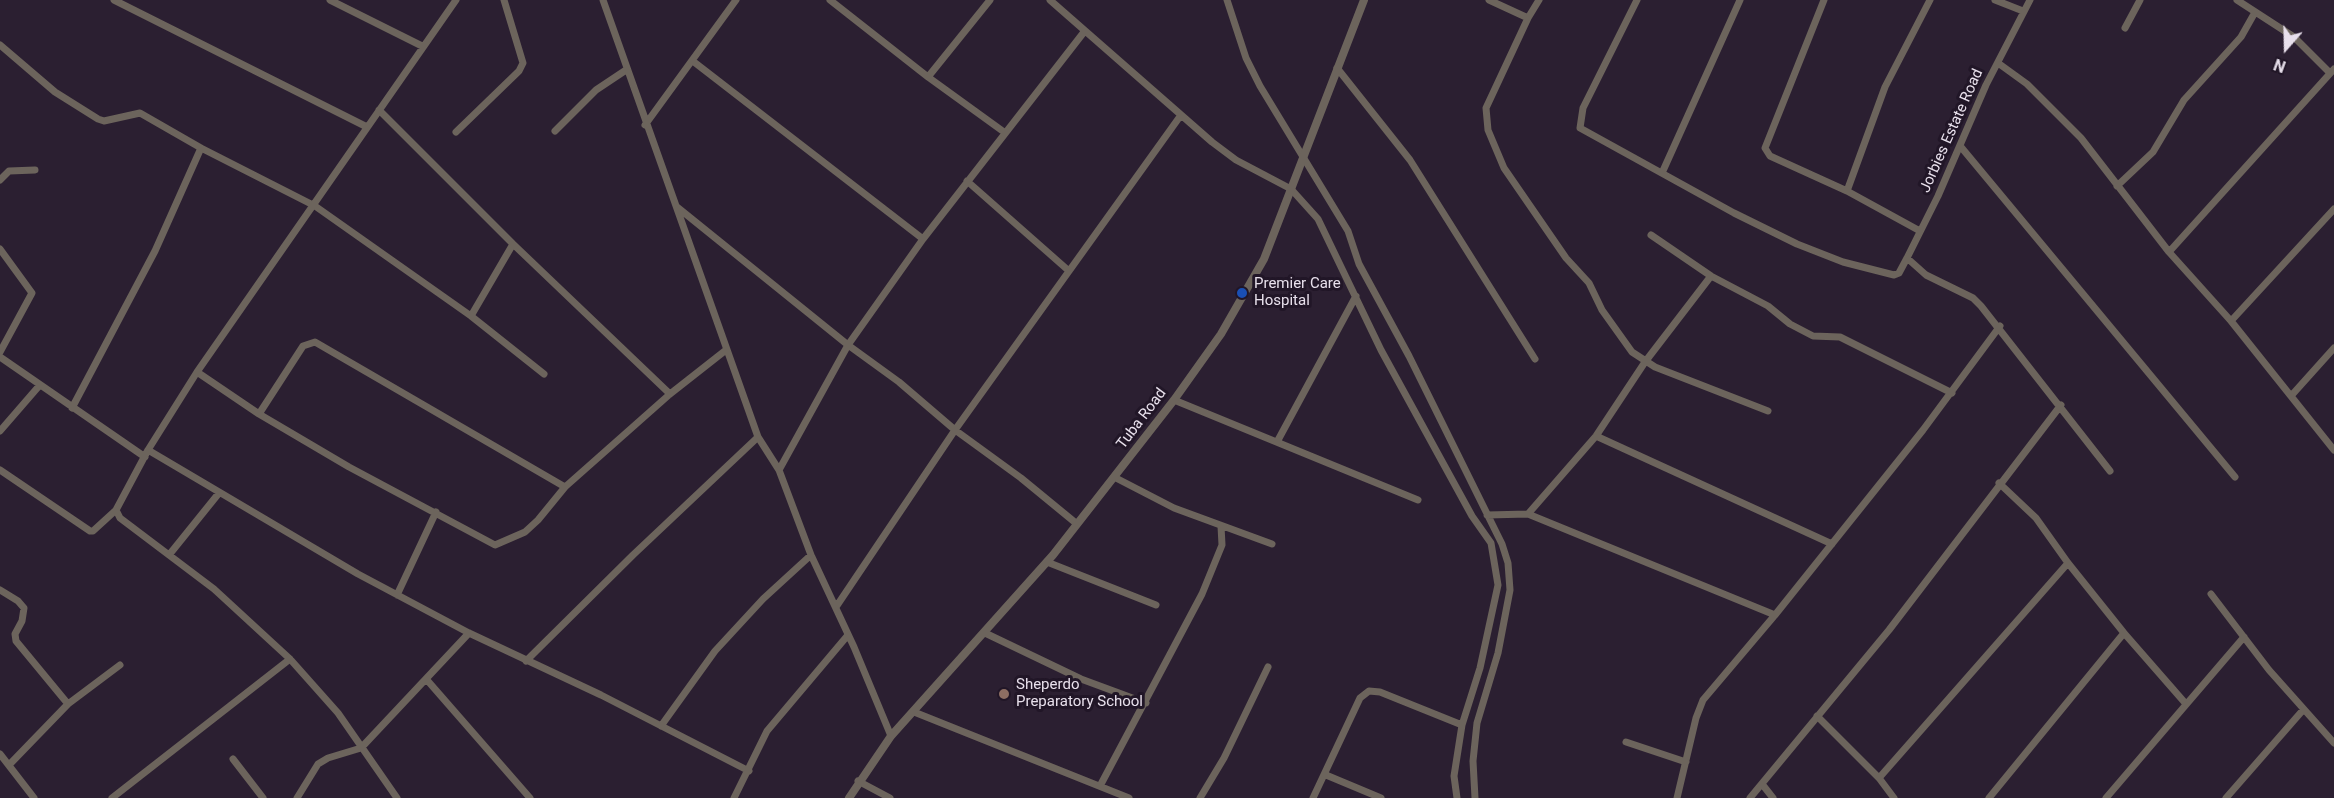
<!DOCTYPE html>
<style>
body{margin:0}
#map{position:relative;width:2334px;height:798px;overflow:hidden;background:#2b1f31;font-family:Roboto,sans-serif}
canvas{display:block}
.north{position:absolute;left:2256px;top:18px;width:60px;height:60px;-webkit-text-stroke:4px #211627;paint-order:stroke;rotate:200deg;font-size:16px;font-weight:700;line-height:24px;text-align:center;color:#e8e0ec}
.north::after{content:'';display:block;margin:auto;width:21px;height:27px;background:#e8e0ec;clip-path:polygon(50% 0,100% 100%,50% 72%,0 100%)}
</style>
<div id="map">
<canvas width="2334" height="798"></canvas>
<div class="north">N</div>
</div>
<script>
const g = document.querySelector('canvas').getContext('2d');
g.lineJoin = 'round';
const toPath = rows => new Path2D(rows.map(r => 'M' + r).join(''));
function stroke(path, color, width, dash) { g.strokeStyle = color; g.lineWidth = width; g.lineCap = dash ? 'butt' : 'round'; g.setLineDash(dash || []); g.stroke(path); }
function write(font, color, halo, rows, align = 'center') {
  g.font = font + ' Roboto,sans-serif'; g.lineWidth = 6; g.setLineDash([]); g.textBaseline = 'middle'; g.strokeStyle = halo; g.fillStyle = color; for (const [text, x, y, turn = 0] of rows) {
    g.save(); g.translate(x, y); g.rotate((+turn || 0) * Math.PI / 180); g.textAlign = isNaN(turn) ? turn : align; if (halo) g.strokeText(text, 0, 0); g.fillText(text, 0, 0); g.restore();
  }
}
stroke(toPath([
 [114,0,367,127],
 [330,0,422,46],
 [603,0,758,437,779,470,811,555,854,647,891,736],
 [830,0,928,77,1004,132],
 [1050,0,1212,142,1236,160,1291,189,1318,219,1381,350,1472,516,1491,543,1498,585,1480,668,1462,725,1454,776,1457,798],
 [1227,0,1246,58,1260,86,1348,231,1359,264,1409,356,1502,544,1508,563,1510,590,1498,653,1477,723,1473,761,1475,798],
 [1489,0,1528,18,1486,108,1488,130,1504,168,1566,258,1589,283,1602,310,1632,352,1655,367,1768,411],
 [1637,0,1583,108,1580,128,1734,213,1797,244,1843,262,1894,275,1899,273,1907,258,1938,196,1986,85,2030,0],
 [1824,0,1765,148,1770,156,1847,191,1920,231],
 [1995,0,2023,11],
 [2237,0,2294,37,2330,73],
 [1528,18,1539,0],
 [2125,28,2140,0],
 [0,45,55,92,98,119,104,121,140,113,201,148,315,206,471,316,544,374],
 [694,62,923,239],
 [1998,63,2027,84,2081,138,2169,252,2231,321,2334,450],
 [1337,68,1410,160,1535,359],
 [928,77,990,0],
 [379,110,513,244,670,394],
 [645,125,736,0],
 [555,131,596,90,626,70],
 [456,132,519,71,523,63,504,0],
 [1961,147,2235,477],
 [1662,173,1740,0],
 [0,180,9,171,35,170],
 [967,181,1069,271],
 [2117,186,2153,152,2184,100,2241,37,2254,14],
 [1847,191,1885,87,1930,0],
 [677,207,848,345,899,382,955,430,1021,478,1077,524],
 [1651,235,1711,276,1768,306,1790,324,1813,336,1840,337,1952,393],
 [0,249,32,293,0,352],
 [2169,252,2334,69],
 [1907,258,1926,275,1973,298,1981,306,2110,471],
 [471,316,513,244],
 [2231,321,2334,209],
 [0,357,145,457],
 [197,372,259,414,349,467,495,545,525,532,538,520,565,487,670,394,726,350],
 [2291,396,2334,348],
 [1174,400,1418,500],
 [72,408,155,251,201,148],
 [259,414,303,346,315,342,565,487],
 [0,431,39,386],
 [1596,436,1832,544],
 [1277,442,1356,296],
 [148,450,358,574,469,633,601,695,749,771],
 [0,470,90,531,93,531,116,510],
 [779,470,848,345,923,239,1084,32],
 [1114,477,1174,508,1272,544],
 [1999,483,2036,518,2068,563,2124,633,2186,704],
 [1528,514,1596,436,1645,362,1711,276],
 [1487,515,1528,514,1775,615],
 [169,555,219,493],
 [1047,562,1156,605],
 [0,590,18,601,24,608,22,621,15,634,16,641,68,704],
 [2211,594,2269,670,2334,743],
 [397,595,436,512],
 [836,607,955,430,1181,115],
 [985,633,1081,679,1146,703],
 [526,661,633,555,758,437],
 [427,680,530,798],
 [914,712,1129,798],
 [1817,716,1879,778,1894,798],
 [661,726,715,651,763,599,811,555],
 [1626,742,1686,762],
 [0,754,34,798],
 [233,759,263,798],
 [9,765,68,704,120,665],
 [1326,775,1381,798],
 [1879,778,2068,563],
 [858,781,890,798],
 [1762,784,1773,798],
 [1100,786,1202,594,1222,545,1221,526],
 [112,798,290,659],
 [297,798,318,764,328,758,361,748,469,633],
 [397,798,338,713,290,659,214,589,120,518,116,510,148,450,197,372,456,0],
 [734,798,767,731,848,635],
 [1200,798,1224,758,1268,667],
 [1313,798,1360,698,1369,691,1380,692,1462,725],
 [1677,798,1696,718,1703,700,1775,615,1923,430,2000,326],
 [1750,798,1889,630,2061,405],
 [1989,798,2124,633],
 [2106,798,2244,637],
 [2226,798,2303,710]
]), '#6c645c', 7);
stroke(toPath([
 [849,798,891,736,1053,555,1174,400,1221,334,1264,259,1364,0]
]), '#6c645c', 8);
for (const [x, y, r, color] of [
 [1242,293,6,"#1a4fb4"],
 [1004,694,6,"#8d6e63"]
]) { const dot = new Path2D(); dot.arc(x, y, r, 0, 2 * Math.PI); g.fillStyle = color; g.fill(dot); stroke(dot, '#211627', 2); }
write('15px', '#e8e0ec', '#211627', [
 ["Jorbies Estate Road",1952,131,-66],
 ["Tuba Road",1142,419,-53]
]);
write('15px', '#e8e0ec', '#211627', [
 ["Premier Care",1254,284],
 ["Hospital",1254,301],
 ["Sheperdo",1016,685],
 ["Preparatory School",1016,702]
], 'left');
</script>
